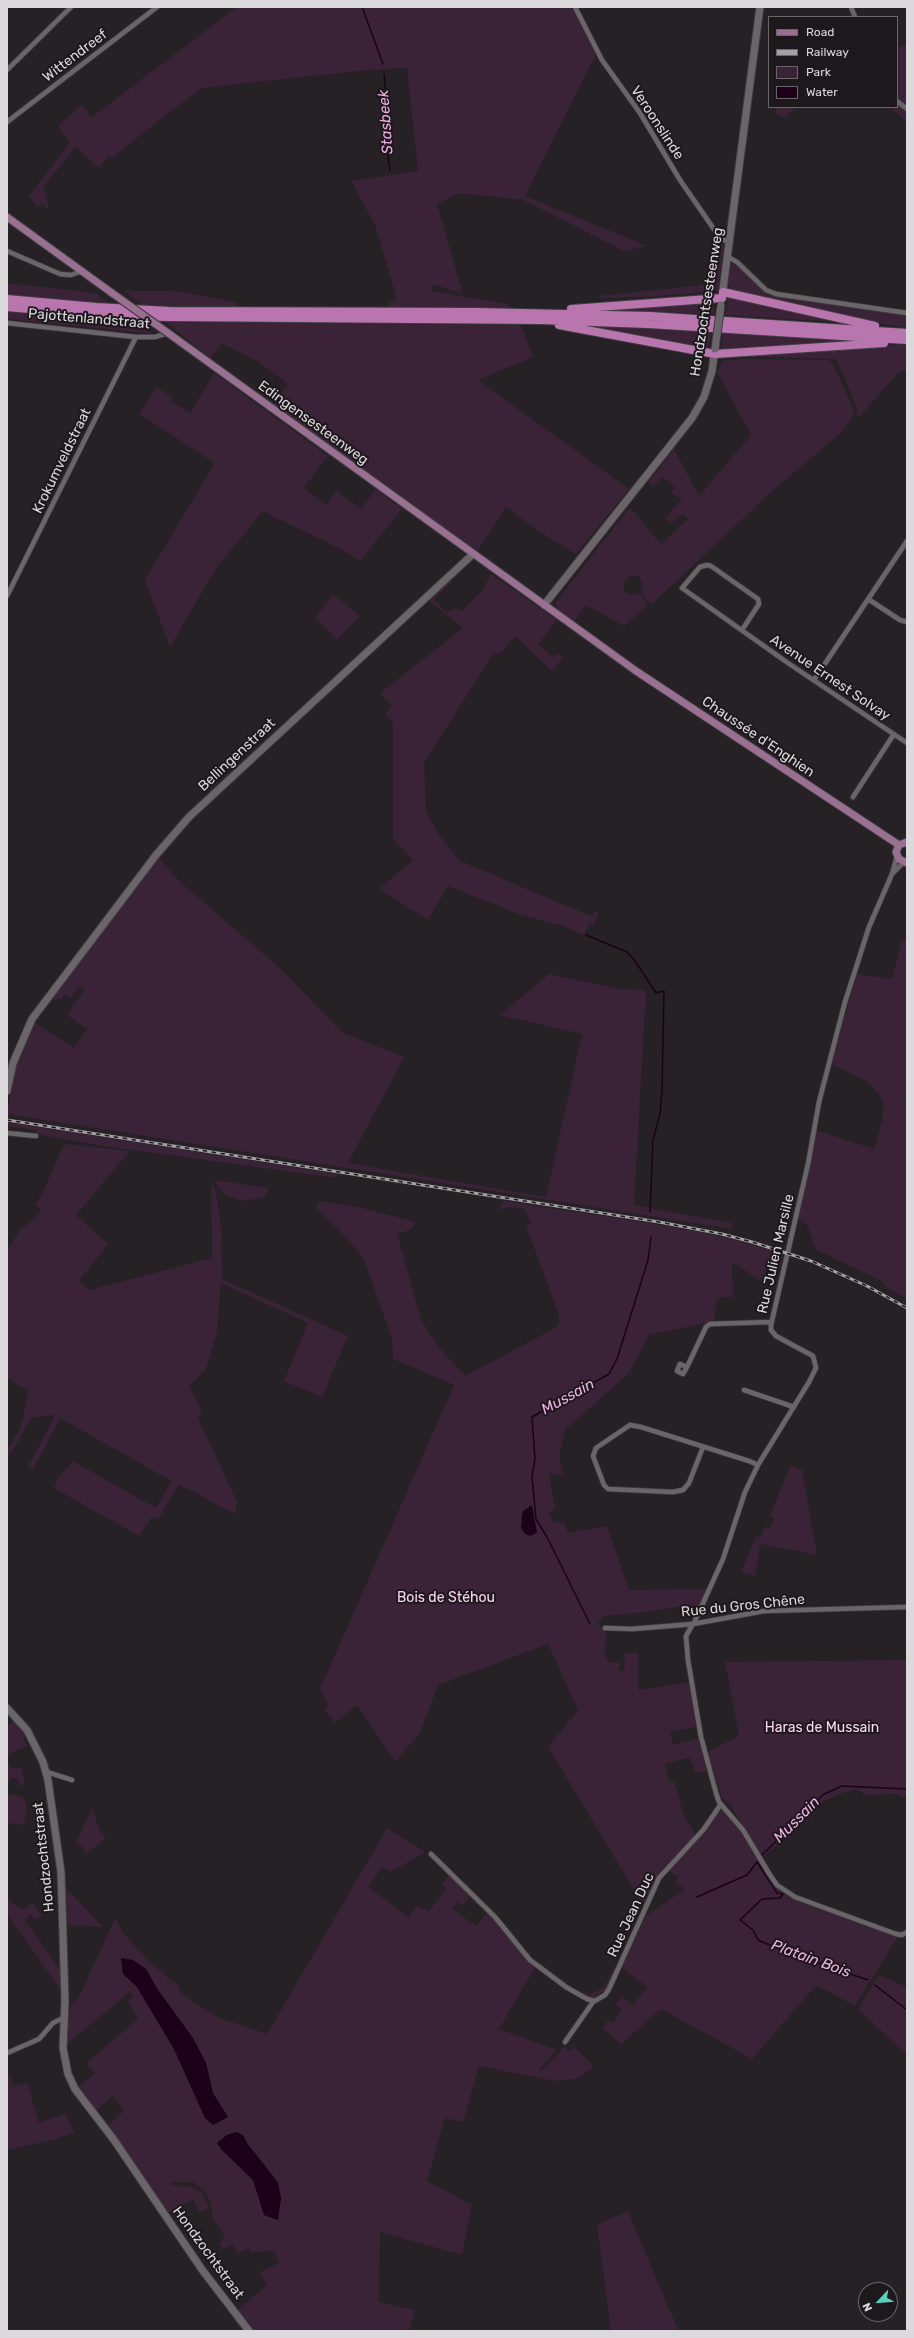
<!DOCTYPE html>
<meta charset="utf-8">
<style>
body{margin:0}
#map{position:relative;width:914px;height:2338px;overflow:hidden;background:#252124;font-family:Rubik,sans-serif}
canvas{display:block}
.frame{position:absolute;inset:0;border:8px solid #dcd9dc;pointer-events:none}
.legend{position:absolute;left:768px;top:16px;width:130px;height:92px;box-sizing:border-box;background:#1c181b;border:1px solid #696568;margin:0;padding:5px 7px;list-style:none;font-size:12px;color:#dcd9dc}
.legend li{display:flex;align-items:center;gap:8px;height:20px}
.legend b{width:20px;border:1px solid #696568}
.north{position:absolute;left:858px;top:2282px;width:40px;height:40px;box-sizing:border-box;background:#1c181b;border:1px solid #696568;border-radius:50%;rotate:244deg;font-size:11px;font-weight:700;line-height:16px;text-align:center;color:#dcd9dc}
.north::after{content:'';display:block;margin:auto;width:14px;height:18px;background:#5acebd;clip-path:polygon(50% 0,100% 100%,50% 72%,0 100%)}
</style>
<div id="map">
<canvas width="914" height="2338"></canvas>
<div class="frame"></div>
<ul class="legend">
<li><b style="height:5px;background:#996f92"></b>Road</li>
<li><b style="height:5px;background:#a4a1a4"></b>Railway</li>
<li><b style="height:11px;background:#3a2337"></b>Park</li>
<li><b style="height:11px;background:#1d001a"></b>Water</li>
</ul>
<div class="north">N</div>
</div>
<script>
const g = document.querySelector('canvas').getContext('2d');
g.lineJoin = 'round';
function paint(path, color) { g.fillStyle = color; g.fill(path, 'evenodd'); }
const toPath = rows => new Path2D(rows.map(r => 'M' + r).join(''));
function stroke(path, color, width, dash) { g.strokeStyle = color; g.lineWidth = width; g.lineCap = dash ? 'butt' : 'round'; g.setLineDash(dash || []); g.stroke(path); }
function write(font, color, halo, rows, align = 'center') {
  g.font = font + ' Rubik,sans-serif'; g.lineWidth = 4; g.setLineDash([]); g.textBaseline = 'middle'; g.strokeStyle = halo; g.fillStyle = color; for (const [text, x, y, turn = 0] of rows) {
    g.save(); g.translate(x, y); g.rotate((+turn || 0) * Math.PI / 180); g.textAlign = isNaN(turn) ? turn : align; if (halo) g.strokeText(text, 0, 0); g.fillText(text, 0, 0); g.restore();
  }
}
paint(toPath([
 [237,7,572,7,596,54,525,196,647,246,624,251,523,200,468,194,457,194,437,204,463,294,433,284,432,291,509,304,509,308,390,307,390,302,397,300,375,225,351,181,418,171,407,68,367,70,201,88,111,158,109,155,99,168,76,147,43,187,50,211,41,203,37,207,29,196,69,143,58,126,82,104,92,117],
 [907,45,907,106,897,98,897,47],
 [897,102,907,111,907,122,890,107,897,107],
 [777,107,797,107,784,117,775,114],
 [720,242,724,246,718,291,647,297,600,298,597,296,712,284],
 [734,264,769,295,907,315,907,327,887,325,731,292,729,287,729,270,731,265],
 [7,283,96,293,111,304,7,295],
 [125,291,175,291,236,302,238,308,143,306],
 [728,297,826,317,824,321,725,315],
 [714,303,714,314,622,311,622,308],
 [7,310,134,321,154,334,7,319],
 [166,322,521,325,533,357,478,380,629,489,576,554,538,531,506,507,477,552,273,406,288,384,257,361,222,344,210,358],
 [603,327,705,330,710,331,711,335,708,349,603,330],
 [723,331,841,339,840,342,721,351],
 [899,345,907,345,907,370,900,371,858,418,856,406,836,359,729,356,728,354],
 [739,359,827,360,832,362,854,410,853,416,843,431,771,492,652,604,650,604,641,592,643,586,640,578,635,575,627,578,623,584,625,591,631,595,639,593,648,605,624,626,586,605,574,621,557,609,556,602,630,507,661,544,688,519,683,514,671,523,665,518,682,500,670,492,675,487,662,477,653,486,648,483,674,449,699,496,751,435,717,372,723,361],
 [214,373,328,456,304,488,327,505,336,491,362,509,375,489,402,509,360,561,344,551,263,511,215,570,170,647,145,580,215,463,139,414,156,387,172,397,171,401,190,413],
 [491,574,557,620,538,644,553,657,557,653,563,658,552,671,515,636,502,652,493,654,424,763,426,811,439,835,460,861,591,916,596,911,599,913,593,925,590,924,584,935,566,927,519,914,448,886,428,920,379,889,413,860,393,839,393,723,385,715,391,705,380,693,463,628,428,600,451,579,452,582,434,599,447,613,456,608,462,611,482,591],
 [333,594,360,616,337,639,315,618],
 [158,857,178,880,280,968,343,1033,404,1057,348,1163,546,1197,582,1034,500,1015,549,974,620,989,646,990,634,1205,732,1223,732,1229,7,1114,15,1066,34,1022,74,1048,87,1029,67,1015,85,989,79,986,70,998,65,994,61,1000,58,998,55,1001,50,996],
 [907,936,907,1299,887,1288,883,1282,817,1250,814,1246,808,1226,797,1217,816,1130,874,1149,883,1117,883,1103,881,1097,868,1082,831,1064,857,974,892,979,901,944],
 [7,1122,337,1174,336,1178,104,1146,36,1134,36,1130,7,1126],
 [64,1144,130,1151,76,1215,108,1244,79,1281,89,1290,212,1258,211,1185,215,1187,221,1227,222,1279,348,1336,322,1397,284,1381,308,1323,221,1283,217,1333,206,1369,189,1386,202,1412,198,1418,237,1502,235,1514,179,1484,159,1518,152,1517,139,1536,54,1488,58,1478,73,1461,156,1508,171,1481,60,1418,33,1469,28,1467,55,1416,52,1415,31,1418,10,1455,7,1454,7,1449,19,1431,23,1419,28,1391,7,1378,7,1250,20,1230,42,1211,35,1205,42,1194],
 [215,1180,267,1188,269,1190,265,1196,260,1198,242,1201,225,1195,215,1183],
 [319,1201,358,1207,416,1222,410,1230,397,1234,421,1320,438,1346,465,1376,555,1328,559,1322,559,1315,526,1226,531,1223,525,1209,509,1207,500,1210,503,1201,650,1223,726,1237,783,1254,780,1269,766,1266,764,1283,732,1262,733,1297,717,1298,714,1321,649,1335,629,1373,565,1430,559,1456,563,1476,549,1473,555,1509,549,1512,553,1523,558,1522,565,1524,568,1533,607,1526,629,1590,707,1589,700,1607,691,1605,639,1613,601,1616,603,1620,598,1622,603,1631,606,1631,605,1656,609,1662,620,1663,619,1671,624,1671,625,1653,638,1653,638,1690,690,1682,697,1727,670,1731,673,1745,700,1738,707,1771,695,1773,690,1757,665,1764,669,1782,674,1781,683,1813,696,1836,660,1873,654,1881,645,1908,548,1747,578,1710,548,1644,438,1685,420,1733,395,1762,357,1705,335,1723,325,1710,328,1705,320,1689,454,1385,393,1359,392,1340,389,1330,363,1257,336,1227,316,1208],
 [790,1466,802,1470,817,1555,760,1544,755,1576,741,1572,756,1536,760,1538,765,1527,770,1528,774,1519,770,1516],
 [907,1660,907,1798,895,1794,867,1795,855,1789,834,1796,821,1803,762,1858,731,1806,722,1798,708,1752,739,1735,725,1662],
 [15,1719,26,1735,23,1737,27,1746,7,1755,7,1726],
 [7,1759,11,1769,21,1767,25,1784,20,1786,18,1779,13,1778,10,1779,7,1785],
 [7,1794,21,1796,25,1800,27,1806,24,1825,7,1823],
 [92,1808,99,1829,106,1838,86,1854,82,1846,76,1842],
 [720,1811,724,1811,742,1832,769,1878,782,1894,898,1936,855,2006,816,1985,752,2059,661,2009,621,2044,603,2028,608,2020,612,2023,622,2010,615,2004,622,1996,633,2005,647,1987,620,1966,646,1916,685,1889,675,1882,678,1877,668,1870],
 [387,1828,425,1852,391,1872,382,1867,368,1887,408,1917,418,1905,428,1912,447,1888,442,1884,449,1875,470,1896,463,1906,457,1902,452,1909,476,1926,488,1911,536,1966,499,2029,557,2050,539,2070,541,2071,554,2058,564,2046,570,2051,574,2047,592,2064,592,2069,575,2079,555,2081,479,2066,463,2122,445,2118,427,2181,472,2205,462,2255,380,2232,379,2302,415,2310,409,2331,252,2331,236,2311,267,2285,260,2272,279,2263,274,2251,251,2252,248,2248,237,2254,233,2244,223,2249,219,2244,225,2235,212,2218,211,2203,206,2193,193,2182,171,2182,171,2185,191,2187,198,2190,203,2194,209,2208,199,2212,193,2200,166,2214,107,2126,124,2111,113,2096,96,2111,77,2088,95,2073,86,2063,138,2019,128,2002,134,1995,130,1992,66,2045,68,2009,78,1998,86,1982,115,1918,124,1934,148,1960,174,1983,176,1982,182,1994,217,2017,267,2034],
 [146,1969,158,1990,193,2038,206,2063,213,2093,227,2117,205,2118,174,2049,137,1987],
 [227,2135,243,2135,247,2143,277,2180,281,2198,278,2220,264,2215,253,2180,221,2149,217,2142],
 [64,1886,103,1927,65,1925],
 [7,1898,17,1907,25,1910,32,1902,42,1916,36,1920,31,1914,25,1920,63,1974,63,1993,7,1914],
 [525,1952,549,1972,575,1989,589,1994,600,1990,606,1984,614,1967,617,1968,606,1990,592,1999,584,1997,533,1961],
 [879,1975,907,1987,907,2055,858,2009],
 [7,2076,11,2076,12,2086,27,2083,39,2123,65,2114,75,2133,52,2140,7,2150],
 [628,2211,666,2302,679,2331,611,2331,597,2225]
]), '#3a2337');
paint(toPath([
 [532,1505,537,1533,530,1536,525,1534,521,1528,522,1516,523,1511],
 [121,1958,133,1960,146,1969,158,1990,193,2038,206,2063,213,2093,228,2117,213,2125,205,2118,174,2049,137,1987,123,1974],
 [236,2132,243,2135,247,2143,278,2183,281,2198,278,2220,264,2215,253,2180,221,2149,217,2143,227,2135]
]), '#1d001a');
stroke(toPath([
 [362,7,383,64],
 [384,74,386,93,384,128,390,170],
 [586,935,627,952,635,961,656,993,664,991,662,1091,660,1114,653,1140,650,1212],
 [590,1624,548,1539,536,1519,532,1477,535,1459,532,1417,609,1374,617,1359,648,1260,651,1237],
 [762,1855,824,1794,842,1786,907,1789],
 [783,1894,780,1898,762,1899,740,1920,753,1930,758,1940,786,1952,868,1980],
 [697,1897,747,1875,757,1862,777,1893,783,1894],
 [875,1985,907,2010]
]), '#1d001a', 1.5);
const street = toPath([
 [575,7,602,60,640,113,680,180,720,238,730,243],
 [851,7,855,17],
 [7,70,71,7],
 [897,101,907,109],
 [7,122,157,7],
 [7,251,60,274,71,275,82,271],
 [728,257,737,262,766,290,776,294,907,313],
 [7,323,136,337,155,337,168,333],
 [7,596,136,337],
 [868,599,900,620,907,622],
 [742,630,759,604,758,599,711,566,707,565,700,567,682,588,788,663,907,743],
 [814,680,907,541],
 [853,797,894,734],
 [893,873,904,862],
 [7,1133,36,1136],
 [687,1367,683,1374,677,1371,680,1364,687,1367,706,1327,710,1324,771,1322],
 [744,1390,794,1407],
 [703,1447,689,1483,683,1490,673,1492,608,1489,604,1485,593,1456,596,1448,630,1425,641,1427,749,1461,758,1465],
 [694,1623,723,1559,745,1492,758,1465,809,1382,816,1368,813,1356,776,1336,771,1330,771,1325,808,1164,819,1102,845,1002,869,927,892,874,897,856],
 [693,1624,686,1636,688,1660,701,1737,716,1793,719,1802,743,1830,770,1875,777,1885,795,1897,896,1934,902,1935,907,1932],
 [605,1628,632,1629,693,1624,764,1611,907,1607],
 [47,1772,72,1780],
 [431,1854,495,1917,530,1960,566,1987,587,1999,595,2001],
 [565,2042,593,2002,605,1995,609,1989,659,1878,704,1829,721,1804],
 [7,2053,39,2039,53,2023,65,2017]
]);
const secondary = toPath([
 [722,297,760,7],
 [544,605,692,418,704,397,712,371,715,349],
 [7,1091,13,1063,32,1019,156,855,189,817,473,554],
 [7,1708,27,1730,43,1762,48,1780,61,1872,65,2001,63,2048,68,2074,75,2089,114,2140,203,2271,249,2331]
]);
const primary = toPath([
 [7,217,112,293],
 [168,333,636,671,899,845],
 [907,842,899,845,896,852,899,859,907,863]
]);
const highway = toPath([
 [723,292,875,326],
 [7,299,96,307,169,311,477,312,650,316,907,333],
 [7,307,97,315,169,317,540,320,648,324,907,340],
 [571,309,722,298],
 [559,325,715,354,884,343]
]);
stroke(street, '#3f3c3f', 6);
stroke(secondary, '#3f3c3f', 9);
stroke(primary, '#3f3c3f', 9);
stroke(highway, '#3f3c3f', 10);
stroke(street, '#6a6569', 4.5);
stroke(secondary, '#6a6569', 7);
stroke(primary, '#996f92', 7);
stroke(highway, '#b875ae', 8);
const rail = toPath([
 [7,1120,659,1222,722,1234,752,1242,811,1261,867,1286,907,1308]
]);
stroke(rail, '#a4a1a4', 3);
stroke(rail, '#1c181b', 1.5, [4.5]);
const secondaryBridge = toPath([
 [715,349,721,305]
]);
const primaryBridge = toPath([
 [112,293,168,333]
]);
stroke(secondaryBridge, '#3f3c3f', 9, []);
stroke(primaryBridge, '#3f3c3f', 9, []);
stroke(secondaryBridge, '#6a6569', 7);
stroke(primaryBridge, '#996f92', 7);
write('14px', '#dcd9dc', '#1c181b', [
 ["Wittendreef",75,56,-37],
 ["Veroonslinde",657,123,57],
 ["Hondzochtsesteenweg",707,302,-81],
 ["Pajottenlandstraat",89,319,5],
 ["Edingensesteenweg",313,423,36],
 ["Krokumveldstraat",62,461,-64],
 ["Avenue Ernest Solvay",830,678,34],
 ["Chaussée d'Enghien",758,737,34],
 ["Bellingenstraat",237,755,-43],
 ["Rue Julien Marsille",776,1254,-77],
 ["Rue du Gros Chêne",743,1606,-6],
 ["Hondzochtstraat",44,1857,-96],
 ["Rue Jean Duc",631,1915,-65],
 ["Hondzochtstraat",208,2253,54]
]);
write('14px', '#fdd5f5', '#1c181b', [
 ["Bois de Stéhou",446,1598],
 ["Haras de Mussain",822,1728]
]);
write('italic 15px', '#f0b0e5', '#1c181b', [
 ["Stasbeek",386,122,-94],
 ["Mussain",568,1397,-29],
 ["Mussain",797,1820,-45],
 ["Platain Bois",811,1959,20]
]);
</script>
